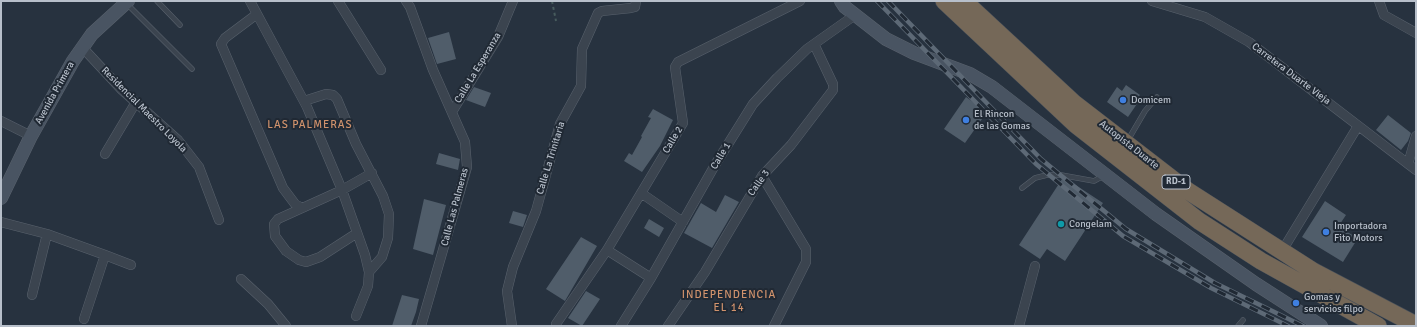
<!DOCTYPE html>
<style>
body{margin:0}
#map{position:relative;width:1417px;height:327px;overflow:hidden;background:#27323f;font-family:Signika,sans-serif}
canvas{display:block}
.frame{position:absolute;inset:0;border:2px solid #b7bfca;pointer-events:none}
</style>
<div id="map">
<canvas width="1417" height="327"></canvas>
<div class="frame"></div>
</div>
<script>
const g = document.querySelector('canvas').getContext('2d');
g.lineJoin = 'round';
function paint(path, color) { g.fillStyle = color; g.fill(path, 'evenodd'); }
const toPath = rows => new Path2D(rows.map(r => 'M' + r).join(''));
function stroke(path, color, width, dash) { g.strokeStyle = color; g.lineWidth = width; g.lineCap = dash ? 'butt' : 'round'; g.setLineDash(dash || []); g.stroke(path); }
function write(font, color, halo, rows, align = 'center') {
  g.font = font + ' Signika,sans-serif'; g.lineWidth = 4; g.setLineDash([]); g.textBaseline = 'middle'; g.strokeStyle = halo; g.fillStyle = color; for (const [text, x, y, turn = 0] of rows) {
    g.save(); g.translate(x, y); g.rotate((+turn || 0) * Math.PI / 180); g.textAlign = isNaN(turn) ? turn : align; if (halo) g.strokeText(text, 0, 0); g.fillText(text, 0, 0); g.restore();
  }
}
paint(toPath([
 [449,32,456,59,437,64,428,38],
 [1126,85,1140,95,1136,99,1139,101,1128,117,1107,102,1117,87,1122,91],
 [474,87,491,93,485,107,466,100],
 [966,97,987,112,965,143,944,129],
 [653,109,673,120,660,146,642,172,624,161,629,153,632,155,642,137,641,136,651,118,648,117],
 [1388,115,1411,133,1408,141,1401,150,1376,130],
 [439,153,460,159,458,170,436,164],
 [1062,179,1068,180,1103,203,1065,261,1047,249,1040,259,1019,245],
 [725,195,739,202,712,248,684,233,701,203,716,212],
 [424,199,446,205,433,255,413,249],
 [1325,201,1346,215,1338,227,1358,238,1343,262,1302,237],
 [513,211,527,215,523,227,509,223],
 [649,219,664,228,659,237,644,228],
 [581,237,597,246,565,301,546,289],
 [586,291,600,299,582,326,568,318],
 [402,295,419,299,416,312,411,326,392,326]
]), '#505d6a');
const lane = toPath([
 [157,1,180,25],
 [127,4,192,69],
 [1128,140,1145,111,1157,97],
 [1022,188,1035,178,1047,175,1061,175,1094,181,1105,175],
 [1238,326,1243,320]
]);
const street = toPath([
 [250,1,307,107,342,190,365,255,369,272,368,286,356,316],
 [338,1,381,70],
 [406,1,410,7,433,70,465,142,467,167,421,326],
 [1152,1,1205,17,1249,42,1416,170],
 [1379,1,1384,15,1416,33],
 [257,14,225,38,221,44,283,188,295,204,302,208],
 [82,47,122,90,178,140,199,167,219,220],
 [304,101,326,94,333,95,337,99,356,144,383,196,389,214,388,238,382,257,369,272],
 [452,112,498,37,513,1],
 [1,121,31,136],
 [105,154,136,102],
 [1408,164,1416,136],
 [762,176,806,249,806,262,774,326],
 [641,193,683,222],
 [1,222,47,234,105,255,84,319],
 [357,233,320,257,306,262,299,260,286,251,275,236,274,224,278,219,342,190,372,173],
 [607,250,651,278],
 [1282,251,1358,126],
 [105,255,131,265],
 [241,279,268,304,286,326],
 [32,295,47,234],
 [556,324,607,250,683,123,675,67,678,62,800,1],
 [512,326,507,291,513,267,536,211,560,124,581,86,582,49,598,13,602,11,631,8,635,7,636,1],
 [621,326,651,278,715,165,753,104,777,78,807,49,855,15],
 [668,326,705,272,762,176,791,145,833,90,833,84,814,44],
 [1019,326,1035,266]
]);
const secondary = toPath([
 [841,1,845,7,886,39,914,53,970,74,992,87,1156,214,1256,284,1321,326],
 [1,198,31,136,73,61,92,34,128,1]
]);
const highway = toPath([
 [944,1,1076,125,1199,221,1261,261,1378,326],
 [964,1,1074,103,1188,191,1313,271,1416,325]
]);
stroke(lane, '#59626d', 5.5);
stroke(street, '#59626d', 10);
stroke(secondary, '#59626d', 14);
stroke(highway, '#464f5a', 18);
stroke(toPath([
 [552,1,556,21]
]), '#475b5d', 2, [3, 3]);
stroke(lane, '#3b444f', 4.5);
stroke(street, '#3b444f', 9);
stroke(secondary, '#495462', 13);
stroke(highway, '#756858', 17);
const rail = toPath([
 [877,1,1036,164,1123,236,1211,288,1288,326],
 [888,1,1041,159,1126,229,1215,283,1303,326]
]);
stroke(rail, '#5d6976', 4.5);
stroke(rail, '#202934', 3, [9]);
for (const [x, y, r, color] of [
 [1123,100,4,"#3f7fe0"],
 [966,120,4,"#3f7fe0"],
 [1061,224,4,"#0f9aa8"],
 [1326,232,4,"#3f7fe0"],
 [1296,303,4,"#3f7fe0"]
]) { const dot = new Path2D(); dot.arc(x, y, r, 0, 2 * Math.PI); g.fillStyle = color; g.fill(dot); stroke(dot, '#202934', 1.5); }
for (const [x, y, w] of [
 [1176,182,28]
]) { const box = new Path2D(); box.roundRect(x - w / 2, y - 7, w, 14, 3); g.fillStyle = '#202934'; g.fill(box); stroke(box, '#b7bfca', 1); }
write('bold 9px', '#b7bfca', null, [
 ["RD-1",1176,182]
]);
write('10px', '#b7bfca', '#202934', [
 ["Calle La Esperanza",478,68,-59],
 ["Carretera Duarte Vieja",1291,74,37],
 ["Avenida Primera",55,93,-61],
 ["Residencial Maestro Loyola",144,110,45],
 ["Calle 2",673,140,-59],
 ["Autopista Duarte",1129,145,38],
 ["Calle 1",721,156,-59],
 ["Calle La Trinitaria",551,158,-73],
 ["Calle 3",759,183,-54],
 ["Calle Las Palmeras",455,207,-75]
]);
write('10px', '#b7bfca', '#202934', [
 ["Domicem",1131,100],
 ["El Rincon",974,114],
 ["de las Gomas",974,126],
 ["Congelam",1069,224],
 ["Importadora",1334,226],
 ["Fito Motors",1334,238],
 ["Gomas y",1304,297],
 ["servicios filpo",1304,309]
], 'left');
g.letterSpacing = '1px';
write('11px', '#d0926c', '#202934', [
 ["LAS PALMERAS",310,125],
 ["INDEPENDENCIA",729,295],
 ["EL 14",729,308]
]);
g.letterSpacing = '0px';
</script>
